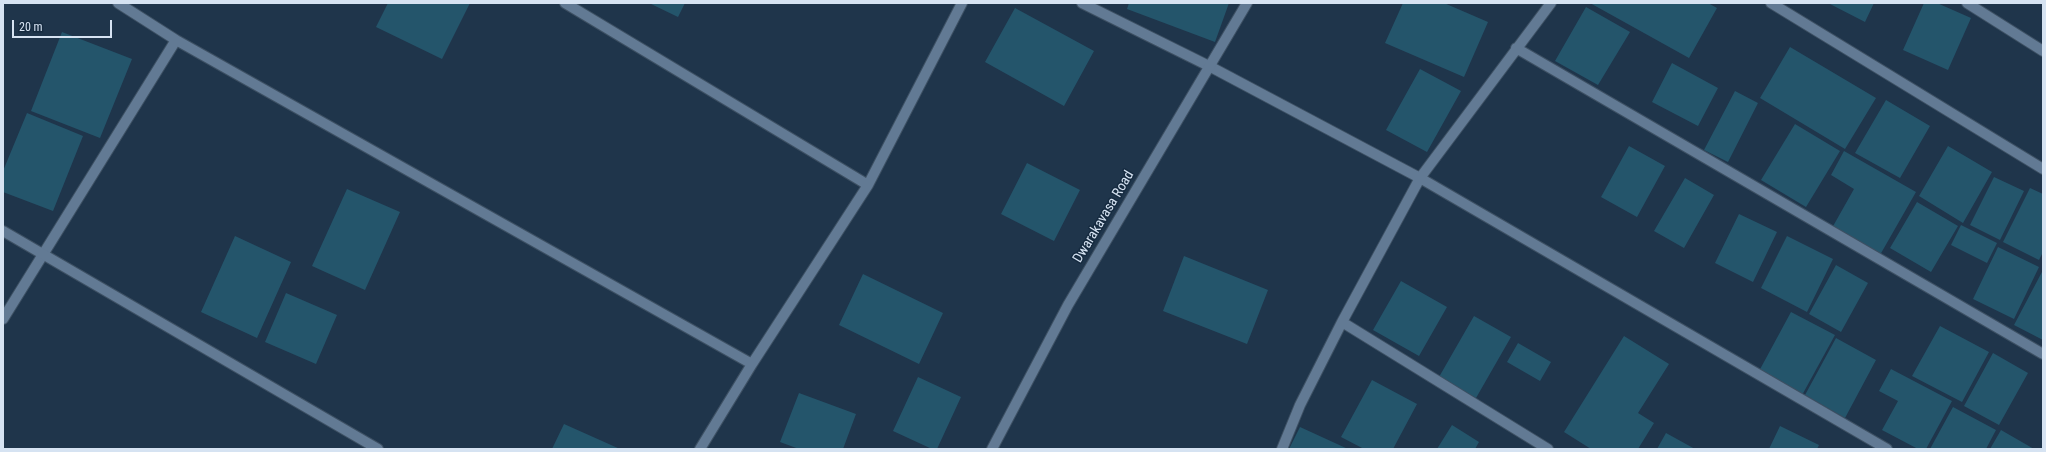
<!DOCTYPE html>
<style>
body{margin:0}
#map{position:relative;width:2046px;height:452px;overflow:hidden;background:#1f354b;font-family:"Roboto Condensed",sans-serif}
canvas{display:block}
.frame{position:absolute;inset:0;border:4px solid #d6e3f2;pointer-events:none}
.scale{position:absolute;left:12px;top:20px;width:100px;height:18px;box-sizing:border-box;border:2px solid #d6e3f2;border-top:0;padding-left:5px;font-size:12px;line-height:14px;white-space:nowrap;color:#d6e3f2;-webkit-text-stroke:3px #162b40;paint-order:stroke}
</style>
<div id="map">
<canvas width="2046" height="452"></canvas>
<div class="frame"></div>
<div class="scale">20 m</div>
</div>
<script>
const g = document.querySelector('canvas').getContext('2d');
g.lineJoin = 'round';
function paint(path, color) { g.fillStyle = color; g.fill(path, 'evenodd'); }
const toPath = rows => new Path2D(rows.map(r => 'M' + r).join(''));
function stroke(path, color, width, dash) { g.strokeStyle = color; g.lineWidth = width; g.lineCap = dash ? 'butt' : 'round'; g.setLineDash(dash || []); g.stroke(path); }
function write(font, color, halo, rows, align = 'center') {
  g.font = font + ' "Roboto Condensed",sans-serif'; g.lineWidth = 3; g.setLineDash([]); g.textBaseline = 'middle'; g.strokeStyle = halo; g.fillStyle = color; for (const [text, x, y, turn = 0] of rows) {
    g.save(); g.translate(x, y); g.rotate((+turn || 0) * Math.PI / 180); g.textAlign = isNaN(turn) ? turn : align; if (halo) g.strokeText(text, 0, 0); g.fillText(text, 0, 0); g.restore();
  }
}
paint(toPath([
 [388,3,470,3,442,59,376,27],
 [649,3,685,3,678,17],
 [1129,3,1229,3,1215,42,1127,9],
 [1403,3,1444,3,1488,22,1464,77,1385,43],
 [1590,3,1708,3,1717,8,1689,58],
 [1831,3,1874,3,1865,22,1830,4],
 [1924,3,1937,3,1971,18,1948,70,1903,50],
 [1586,7,1630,32,1598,85,1555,61],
 [1015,8,1094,51,1064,106,985,62],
 [62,32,132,59,100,138,31,111],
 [1790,47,1876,98,1845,149,1760,98],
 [1672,63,1718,88,1698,126,1652,102],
 [1420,69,1461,91,1427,152,1386,130],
 [1735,91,1758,103,1728,162,1704,150],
 [1886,100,1930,126,1900,178,1855,153],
 [27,113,83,136,53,211,3,192,3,171],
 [1795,124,1840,151,1806,207,1761,180],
 [1629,146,1665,166,1637,217,1601,197],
 [1948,146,1992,172,1963,223,1919,196],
 [1844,151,1916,192,1880,255,1832,228,1854,189,1831,175],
 [1027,163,1080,190,1054,241,1001,214],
 [1994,177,2024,191,2000,240,1970,225],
 [1685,178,1714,195,1684,248,1654,231],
 [2030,188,2043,194,2043,252,2039,260,2003,242],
 [347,189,400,212,365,290,312,266],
 [1917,202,1958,226,1931,272,1890,248],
 [1739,214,1777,232,1753,282,1715,263],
 [1961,225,1997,243,1987,263,1951,245],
 [235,236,291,262,257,338,201,312],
 [1787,236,1833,259,1807,312,1761,288],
 [1998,247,2039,267,2014,319,1973,299],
 [1184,256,1268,290,1247,344,1163,311],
 [1836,265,1868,283,1841,332,1809,314],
 [2043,270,2043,340,2014,325],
 [863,274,943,313,919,364,839,325],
 [1401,281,1447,307,1419,356,1373,330],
 [286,293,337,315,316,364,265,342],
 [1791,312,1835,335,1801,397,1758,373],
 [1474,316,1511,337,1476,398,1439,377],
 [1940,326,1989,352,1962,402,1912,376],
 [1624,336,1669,364,1638,413,1654,423,1638,449,1591,449,1564,432],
 [1836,338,1876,360,1845,418,1805,395],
 [1518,343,1551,362,1540,381,1507,362],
 [1993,353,2028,373,1999,425,1964,406],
 [1891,369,1952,401,1926,449,1918,449,1882,430,1898,401,1879,391],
 [918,377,961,397,937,449,932,449,893,431],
 [1372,380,1417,404,1393,449,1364,449,1341,437],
 [799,393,856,414,843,449,799,449,780,442],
 [1953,407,1996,430,1986,449,1930,449],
 [564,424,620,449,552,449],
 [1452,425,1479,442,1475,449,1437,449],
 [1780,426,1819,445,1817,449,1769,449],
 [1300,427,1348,449,1289,449],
 [2001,430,2034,449,1990,449],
 [1666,433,1695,449,1657,449]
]), '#24556b');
const street = toPath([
 [118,3,176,40,752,364],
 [565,3,868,185],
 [1082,3,1209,66,1420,178,1887,449],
 [1771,3,2043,169],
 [1967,3,2043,51],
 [1516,48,2043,354],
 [3,319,176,40],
 [1342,322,1548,449],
 [700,449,752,364,868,185,962,3],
 [1282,449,1300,405,1342,322,1420,178,1551,3]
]);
const secondary = toPath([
 [3,231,378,449],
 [992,449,1068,305,1247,3]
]);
stroke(street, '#3d5063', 12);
stroke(secondary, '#3d5063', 12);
stroke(street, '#627a94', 10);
stroke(secondary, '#627a94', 10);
write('14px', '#d6e3f2', '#162b40', [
 ["Dwarakavasa Road",1104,217,-59]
]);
</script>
